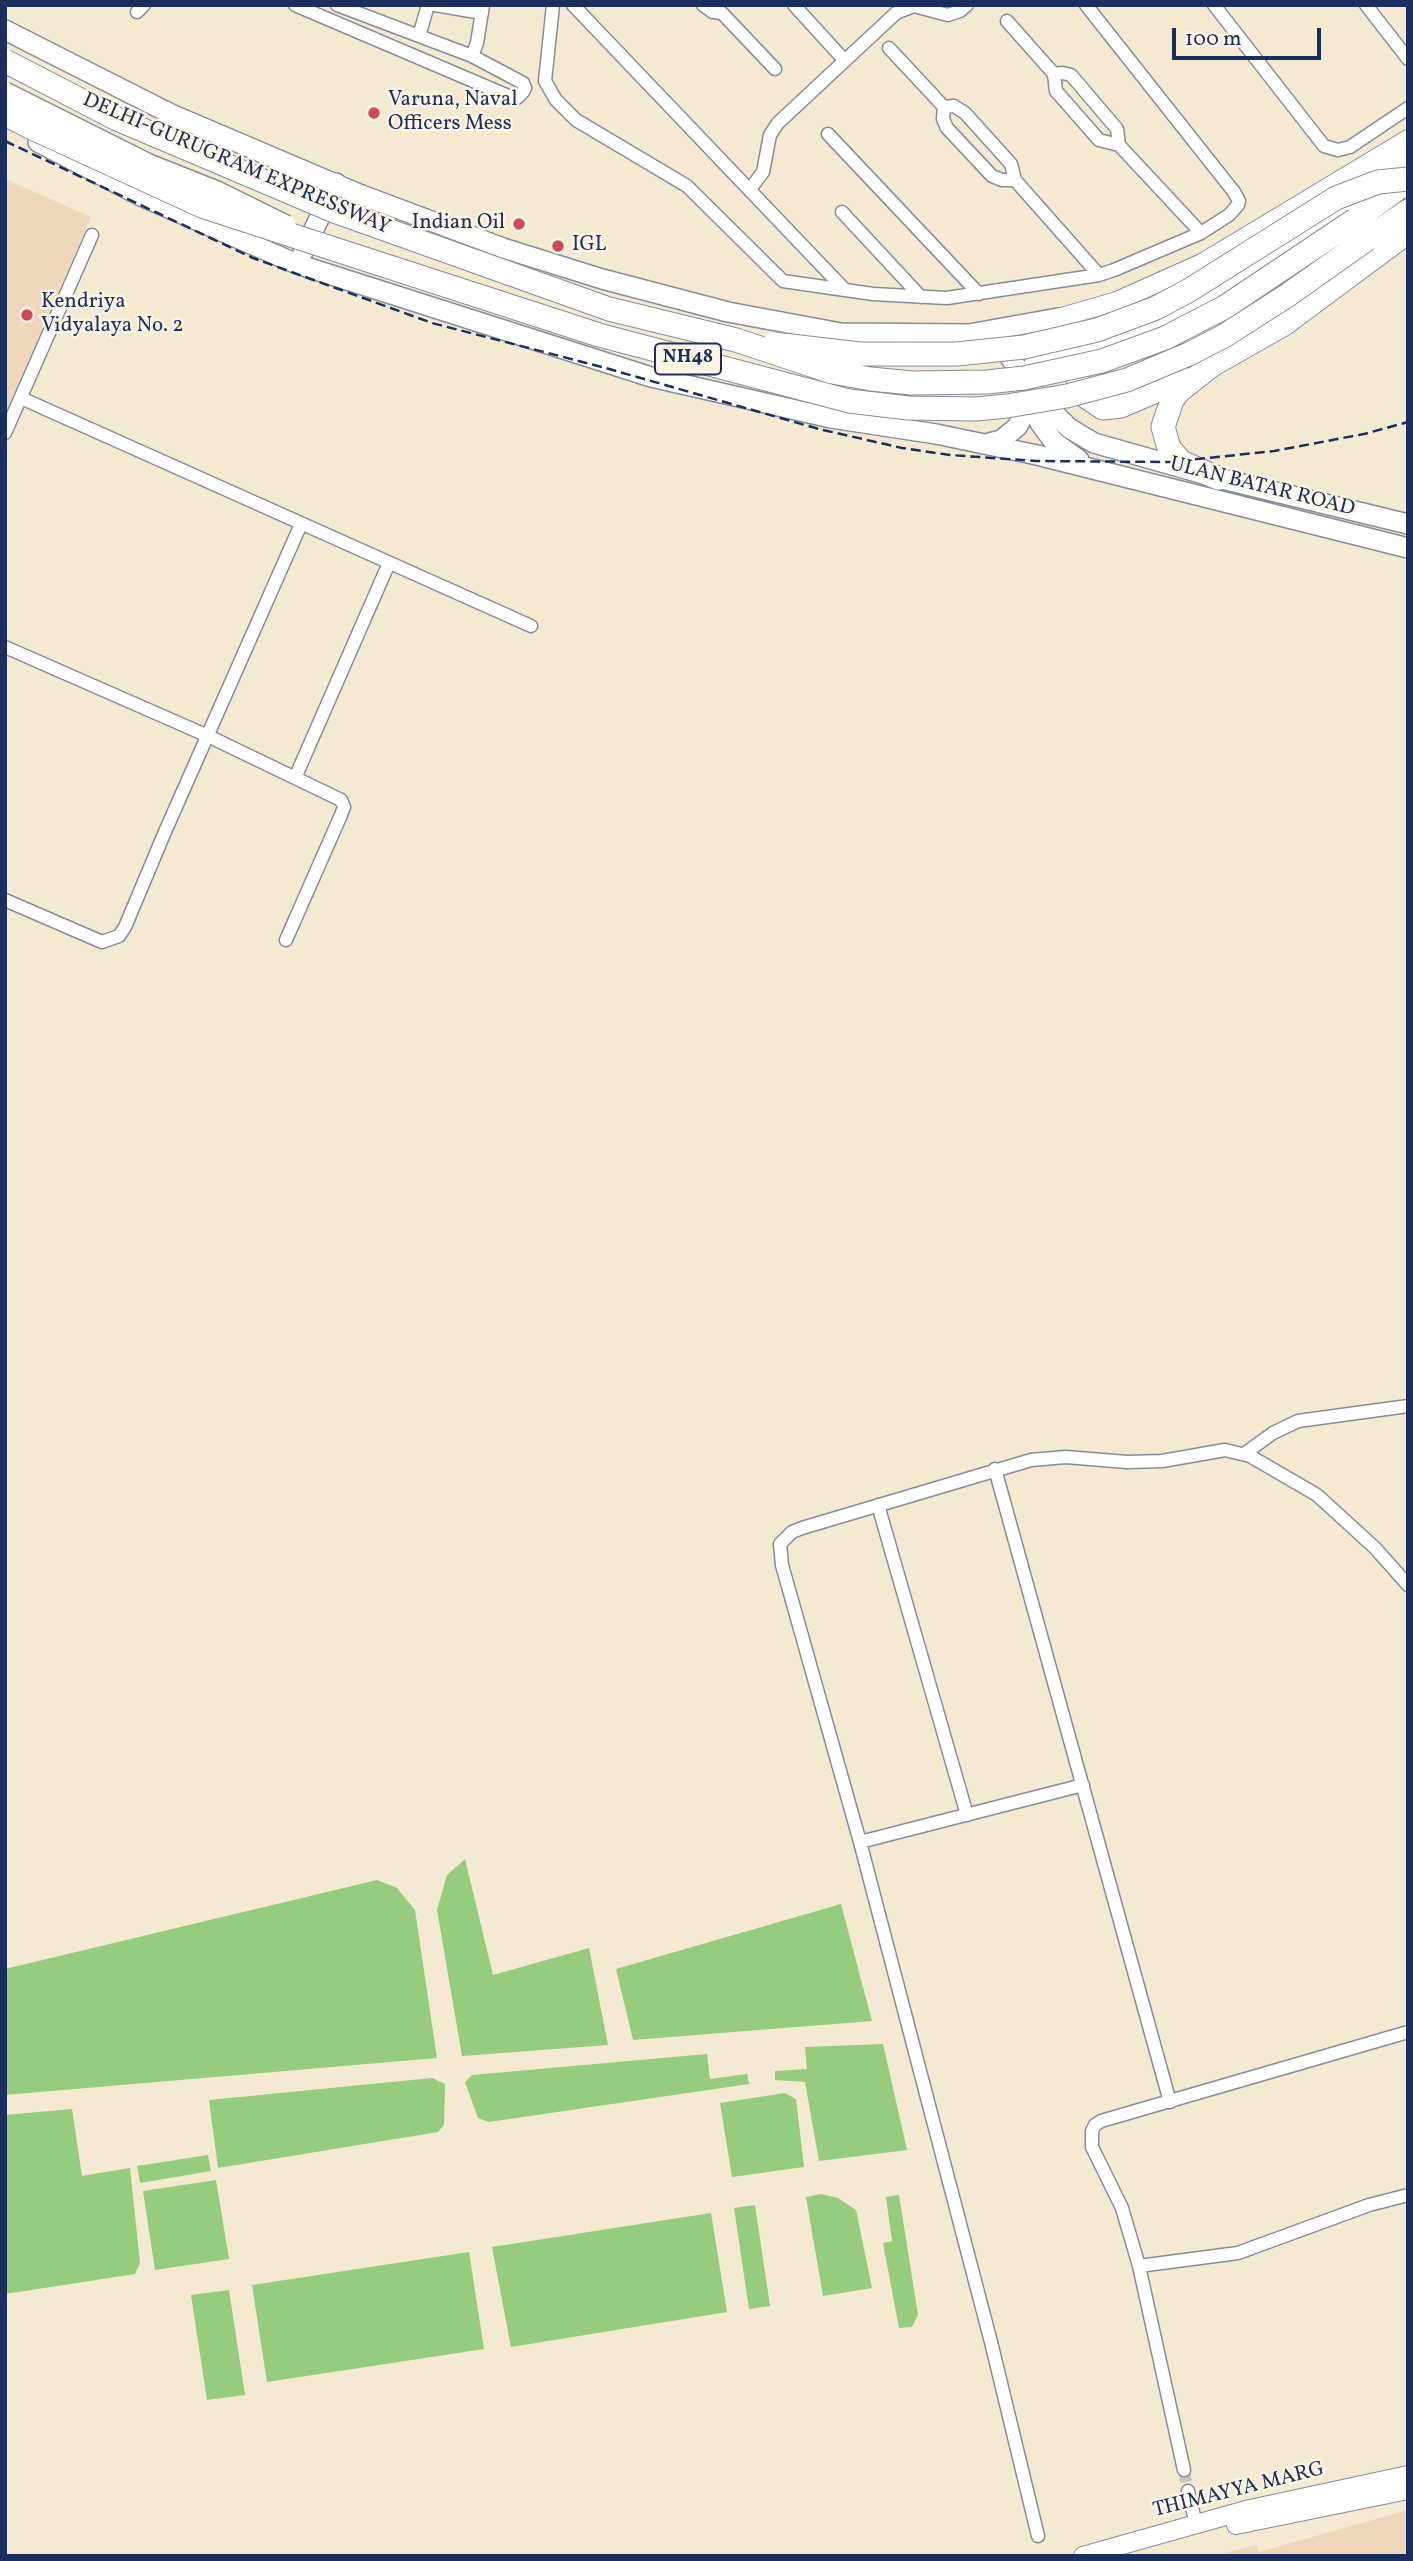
<!DOCTYPE html>
<style>
body{margin:0}
#map{position:relative;width:1413px;height:2561px;overflow:hidden;background:#f4ead1;font-family:Vollkorn,serif}
canvas{display:block}
.frame{position:absolute;inset:0;border:7px solid #1b2f5e;pointer-events:none}
.scale{position:absolute;left:1172px;top:28px;width:149px;height:32px;box-sizing:border-box;border:4px solid #1b2f5e;border-top:0;padding-left:9px;font-size:21px;line-height:24px;white-space:nowrap;color:#1b2f5e;-webkit-text-stroke:5px #fcf5e5;paint-order:stroke}
</style>
<div id="map">
<canvas width="1413" height="2561"></canvas>
<div class="frame"></div>
<div class="scale">100 m</div>
</div>
<script>
const g = document.querySelector('canvas').getContext('2d');
g.lineJoin = 'round';
function paint(path, color) { g.fillStyle = color; g.fill(path, 'evenodd'); }
const toPath = rows => new Path2D(rows.map(r => 'M' + r).join(''));
function stroke(path, color, width, dash) { g.strokeStyle = color; g.lineWidth = width; g.lineCap = dash ? 'butt' : 'round'; g.setLineDash(dash || []); g.stroke(path); }
function write(font, color, halo, rows, align = 'center') {
  g.font = font + ' Vollkorn,serif'; g.lineWidth = 5; g.setLineDash([]); g.textBaseline = 'middle'; g.strokeStyle = halo; g.fillStyle = color; for (const [text, x, y, turn = 0] of rows) {
    g.save(); g.translate(x, y); g.rotate((+turn || 0) * Math.PI / 180); g.textAlign = isNaN(turn) ? turn : align; if (halo) g.strokeText(text, 0, 0); g.fillText(text, 0, 0); g.restore();
  }
}
paint(toPath([
 [5,179,91,217,5,413],
 [1408,2510,1408,2556,1214,2556,1256,2545,1259,2552]
]), '#eed7bb');
paint(toPath([
 [465,1859,493,1975,589,1948,608,2045,462,2056,437,1910,447,1875],
 [377,1880,397,1888,415,1910,437,2058,5,2095,5,1969],
 [841,1904,872,2021,633,2040,616,1969],
 [883,2044,907,2150,819,2161,805,2082,775,2080,775,2071,807,2069,805,2047],
 [707,2054,710,2079,747,2074,749,2084,489,2122,478,2118,465,2082,472,2075],
 [432,2078,445,2084,444,2125,438,2132,218,2168,209,2100],
 [785,2093,796,2099,804,2167,732,2177,720,2103],
 [72,2109,82,2176,130,2168,140,2263,135,2274,5,2294,5,2115],
 [208,2155,211,2171,140,2183,137,2166],
 [216,2180,229,2259,155,2270,143,2191],
 [821,2194,838,2198,856,2210,872,2288,823,2296,806,2197],
 [899,2195,918,2315,912,2327,899,2328,883,2243,892,2241,886,2197],
 [755,2205,770,2306,749,2309,734,2208],
 [711,2213,727,2312,511,2347,492,2247],
 [469,2252,484,2349,267,2382,252,2285],
 [229,2290,245,2395,207,2400,191,2295]
]), '#95cc7e');
stroke(toPath([
 [1184,2470,1188,2491]
]), '#c9c5ba', 12, [12, 6]);
const street = toPath([
 [295,5,513,98,517,98,523,92,525,88,523,83,472,56,337,5],
 [435,5,482,13],
 [553,5,545,81,556,100,576,120,687,186,783,281,873,294,947,298,1099,275,1114,270,1201,233,1229,215,1238,205,1239,201,1234,192,1086,5],
 [573,5,845,290],
 [703,5,713,12,722,13,775,69],
 [794,5,845,61],
 [1214,5,1324,146,1338,150,1350,147,1408,108],
 [1366,5,1408,59],
 [137,12,144,5],
 [1007,21,1054,74,1056,91,1099,140,1119,145,1201,233],
 [419,36,428,5],
 [889,48,944,107,943,119,947,128,992,176,1002,180,1015,180],
 [472,56,477,43,483,5],
 [1054,74,1063,73,1071,75,1117,129,1119,145],
 [944,107,954,106,965,113,1011,164,1015,180,1099,275],
 [828,134,979,294],
 [750,189,763,172,770,135,778,123,896,13,914,6,948,15,960,11,967,5],
 [842,212,921,297],
 [21,398,531,626],
 [5,433,92,235],
 [5,647,208,736,341,800,344,807,341,815,286,940],
 [295,778,389,563],
 [5,900,102,942,119,936,125,927,164,834,301,524],
 [1244,1454,1273,1433,1298,1421,1408,1406],
 [995,1469,1170,2102],
 [878,1505,967,1815],
 [860,1842,1083,1785],
 [1139,2266,1238,2253,1369,2205,1408,2195],
 [1184,2470,1139,2266,1122,2208,1092,2147,1092,2131,1095,2125,1101,2121,1408,2032],
 [1188,2491,1196,2524],
 [1038,2536,991,2342,860,1842,782,1565,780,1544,792,1532,802,1528,1031,1460,1066,1457,1127,1462,1162,1461,1225,1450,1250,1456,1317,1495,1375,1548,1408,1585]
]);
const secondary = toPath([
 [1058,318,1117,301,1202,263,1408,139],
 [1236,2525,1408,2490],
 [1083,2556,1250,2509,1408,2475]
]);
const primary = toPath([
 [5,30,171,114,359,194,503,248,602,279,728,312,841,333,969,334,1058,318],
 [38,142,143,197,297,264,651,377,831,418,936,434,1037,455,1408,548],
 [303,252,336,183],
 [1032,387,1031,399,1040,423,1054,442,1079,460],
 [1031,390,1069,428,1094,443,1218,478,1408,524],
 [986,444,1001,440,1017,427,1021,420,1024,400,1021,374,1007,353,993,342]
]);
const highway = toPath([
 [1355,220,1408,181],
 [1367,239,1408,211],
 [1087,351,1080,360,1077,377,1085,396,1103,408,1121,406,1184,379],
 [1034,368,1076,349,1176,311,1207,294,1312,227,1408,154],
 [1218,478,1181,462,1169,448,1163,427,1172,400,1179,391,1212,365,1284,324,1408,232]
]);
stroke(street, '#888c98', 15);
stroke(secondary, '#888c98', 20);
stroke(primary, '#888c98', 22);
stroke(highway, '#888c98', 25);
stroke(street, '#fff', 12);
stroke(secondary, '#fff', 18);
stroke(primary, '#fff', 19);
stroke(highway, '#fff', 23);
stroke(toPath([
 [5,141,253,258,432,323,602,367,819,429,902,448,950,455,1036,461,1170,462,1274,451,1364,434,1408,422]
]), '#1b2f5e', 2.5, [10, 5]);
const primaryBridge = toPath([
 [5,92,149,164,217,191,286,225]
]);
const highwayBridge = toPath([
 [5,61,117,119,334,211,609,309,736,340,832,372,871,379,912,383,987,382,1024,378,1102,361,1165,338,1225,307,1355,220],
 [5,114,30,127,202,206,337,250,599,335,849,401,908,408,976,409,1007,406,1067,396,1127,380,1189,354,1224,336,1288,295,1367,239],
 [774,344,860,354,957,354,1024,347,1097,330,1156,308,1188,291,1336,198,1378,182,1408,179]
]);
stroke(primaryBridge, '#888c98', 22, []);
stroke(highwayBridge, '#888c98', 25, []);
stroke(primaryBridge, '#fff', 19);
stroke(highwayBridge, '#fff', 23);
for (const [x, y, r, color] of [
 [374,113,7,"#d1495b"],
 [519,224,7,"#d1495b"],
 [558,246,7,"#d1495b"],
 [27,315,7,"#d1495b"]
]) { const dot = new Path2D(); dot.arc(x, y, r, 0, 2 * Math.PI); g.fillStyle = color; g.fill(dot); stroke(dot, '#fcf5e5', 2.5); }
for (const [x, y, w] of [
 [688,359,66]
]) { const box = new Path2D(); box.roundRect(x - w / 2, y - 15.5, w, 31, 5); g.fillStyle = '#fcf5e5'; g.fill(box); stroke(box, '#1b2f5e', 2); }
write('bold 19px', '#1b2f5e', null, [
 ["NH48",688,359]
]);
write('21px', '#1b2f5e', '#fcf5e5', [
 ["Varuna, Naval",388,101],
 ["Officers Mess",388,125],
 ["Indian Oil",505,224,"right"],
 ["IGL",572,246],
 ["Kendriya",41,303],
 ["Vidyalaya No. 2",41,327]
], 'left');
write('21px', '#1b2f5e', '#fcf5e5', [
 ["DELHI-GURUGRAM EXPRESSWAY",236,165,23],
 ["ULAN BATAR ROAD",1262,488,14],
 ["THIMAYYA MARG",1239,2491,-14]
]);
</script>
